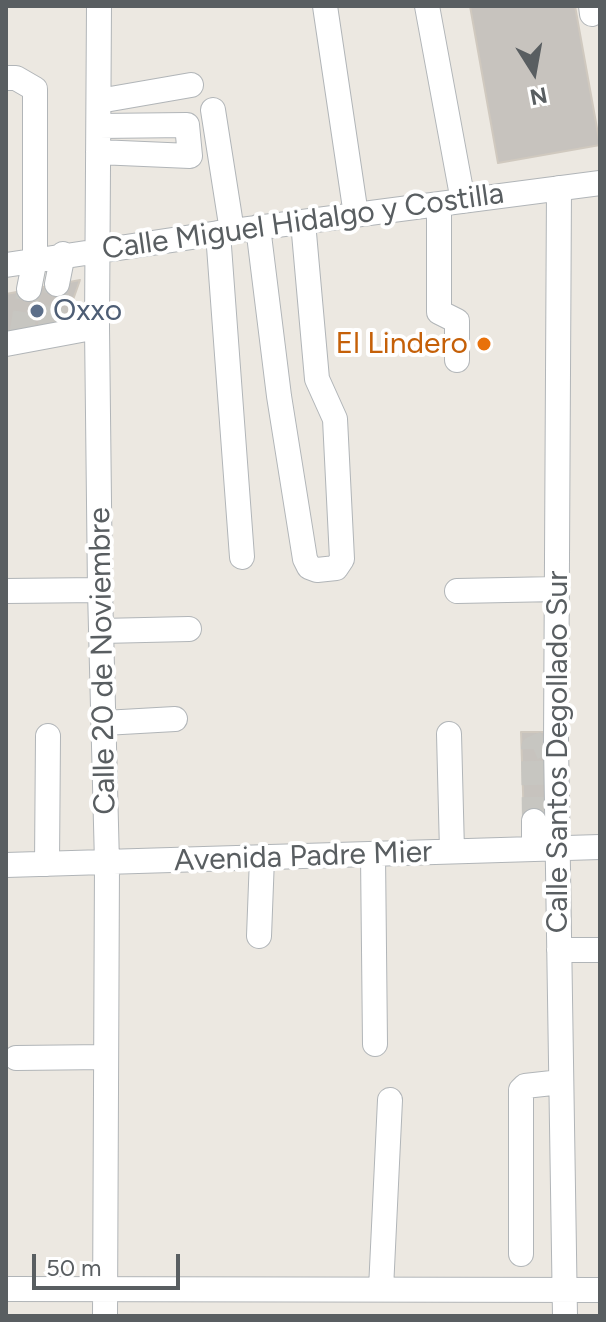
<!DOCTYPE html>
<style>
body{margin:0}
#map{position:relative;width:606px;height:1322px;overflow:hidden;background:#ece8e1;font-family:Figtree,sans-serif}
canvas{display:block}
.frame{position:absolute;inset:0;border:8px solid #595e61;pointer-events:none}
.north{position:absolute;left:494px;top:32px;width:80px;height:80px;-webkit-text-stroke:6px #fff;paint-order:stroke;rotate:169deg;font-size:22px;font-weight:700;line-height:32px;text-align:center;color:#595e61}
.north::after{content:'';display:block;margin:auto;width:28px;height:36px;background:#595e61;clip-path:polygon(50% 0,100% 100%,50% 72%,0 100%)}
.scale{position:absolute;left:32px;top:1254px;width:148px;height:36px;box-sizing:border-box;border:4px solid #595e61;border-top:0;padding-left:10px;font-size:24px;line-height:28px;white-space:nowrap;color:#595e61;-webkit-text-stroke:6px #fff;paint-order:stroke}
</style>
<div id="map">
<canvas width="606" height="1322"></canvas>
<div class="frame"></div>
<div class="north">N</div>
<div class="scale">50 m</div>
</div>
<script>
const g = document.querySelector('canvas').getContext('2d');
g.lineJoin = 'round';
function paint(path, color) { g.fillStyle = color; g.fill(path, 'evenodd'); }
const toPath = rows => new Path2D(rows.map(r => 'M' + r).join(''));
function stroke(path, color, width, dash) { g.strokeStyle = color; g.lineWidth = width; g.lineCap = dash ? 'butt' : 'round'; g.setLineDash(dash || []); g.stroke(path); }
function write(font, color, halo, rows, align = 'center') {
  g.font = font + ' Figtree,sans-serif'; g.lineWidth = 8; g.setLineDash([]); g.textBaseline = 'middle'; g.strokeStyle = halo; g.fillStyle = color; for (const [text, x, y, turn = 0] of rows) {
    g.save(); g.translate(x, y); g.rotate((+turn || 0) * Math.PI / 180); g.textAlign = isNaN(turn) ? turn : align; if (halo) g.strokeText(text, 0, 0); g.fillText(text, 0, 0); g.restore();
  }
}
const building = toPath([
 [470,6,575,6,600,145,498,163,470,6],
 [80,280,63,328,6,338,6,294,80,280],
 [521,732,544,732,546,821,524,821,521,732]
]);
paint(building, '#c7c3be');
stroke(building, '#d0c9bf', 2);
stroke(toPath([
 [49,330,57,284],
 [21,336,29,289],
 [534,821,533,748,545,743]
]), '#c7c6c1', 24, [24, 12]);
const minor = toPath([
 [99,6,97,327,100,590,107,863,105,1316],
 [325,6,356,215],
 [427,6,463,201],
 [591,6,592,14],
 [6,78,16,78,35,89,35,259,29,289],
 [99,101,191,85],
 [213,110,232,231],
 [98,152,190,156,187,125,99,126],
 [559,188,556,743,565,1316],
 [439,204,439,312,457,321,457,360],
 [258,227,279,396,305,559,309,567,317,570,336,568,342,559,335,419,317,379,303,222],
 [218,233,242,557],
 [6,265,232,231,600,183],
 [57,284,63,254],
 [6,344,97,327],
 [6,591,100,590],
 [457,591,557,589],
 [101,631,189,629],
 [104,723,175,719],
 [449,734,452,851],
 [534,848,534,821],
 [373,855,375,1044],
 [47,864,48,736],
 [6,865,600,847],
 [259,936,262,858],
 [559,950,600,950],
 [16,1058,106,1057],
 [521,1254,521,1090,525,1086,561,1082],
 [6,1289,600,1290],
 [381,1289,390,1100]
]);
stroke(minor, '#b1b5b8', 26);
stroke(minor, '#fff', 24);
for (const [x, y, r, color] of [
 [37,311,8,"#5c6f8a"],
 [484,344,8,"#e8710a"]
]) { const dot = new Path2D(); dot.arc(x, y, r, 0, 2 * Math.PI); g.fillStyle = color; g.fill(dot); stroke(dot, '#fff', 3); }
write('30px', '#595e61', '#fff', [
 ["Calle Miguel Hidalgo y Costilla",303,222,-8],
 ["Calle 20 de Noviembre",103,661,-91],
 ["Calle Santos Degollado Sur",558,752,-90],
 ["Avenida Padre Mier",303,857,-2]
]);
write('30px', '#4e5e75', '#fff', [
 ["Oxxo",53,311]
], 'left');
write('30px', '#c56008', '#fff', [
 ["El Lindero",468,344]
], 'right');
</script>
